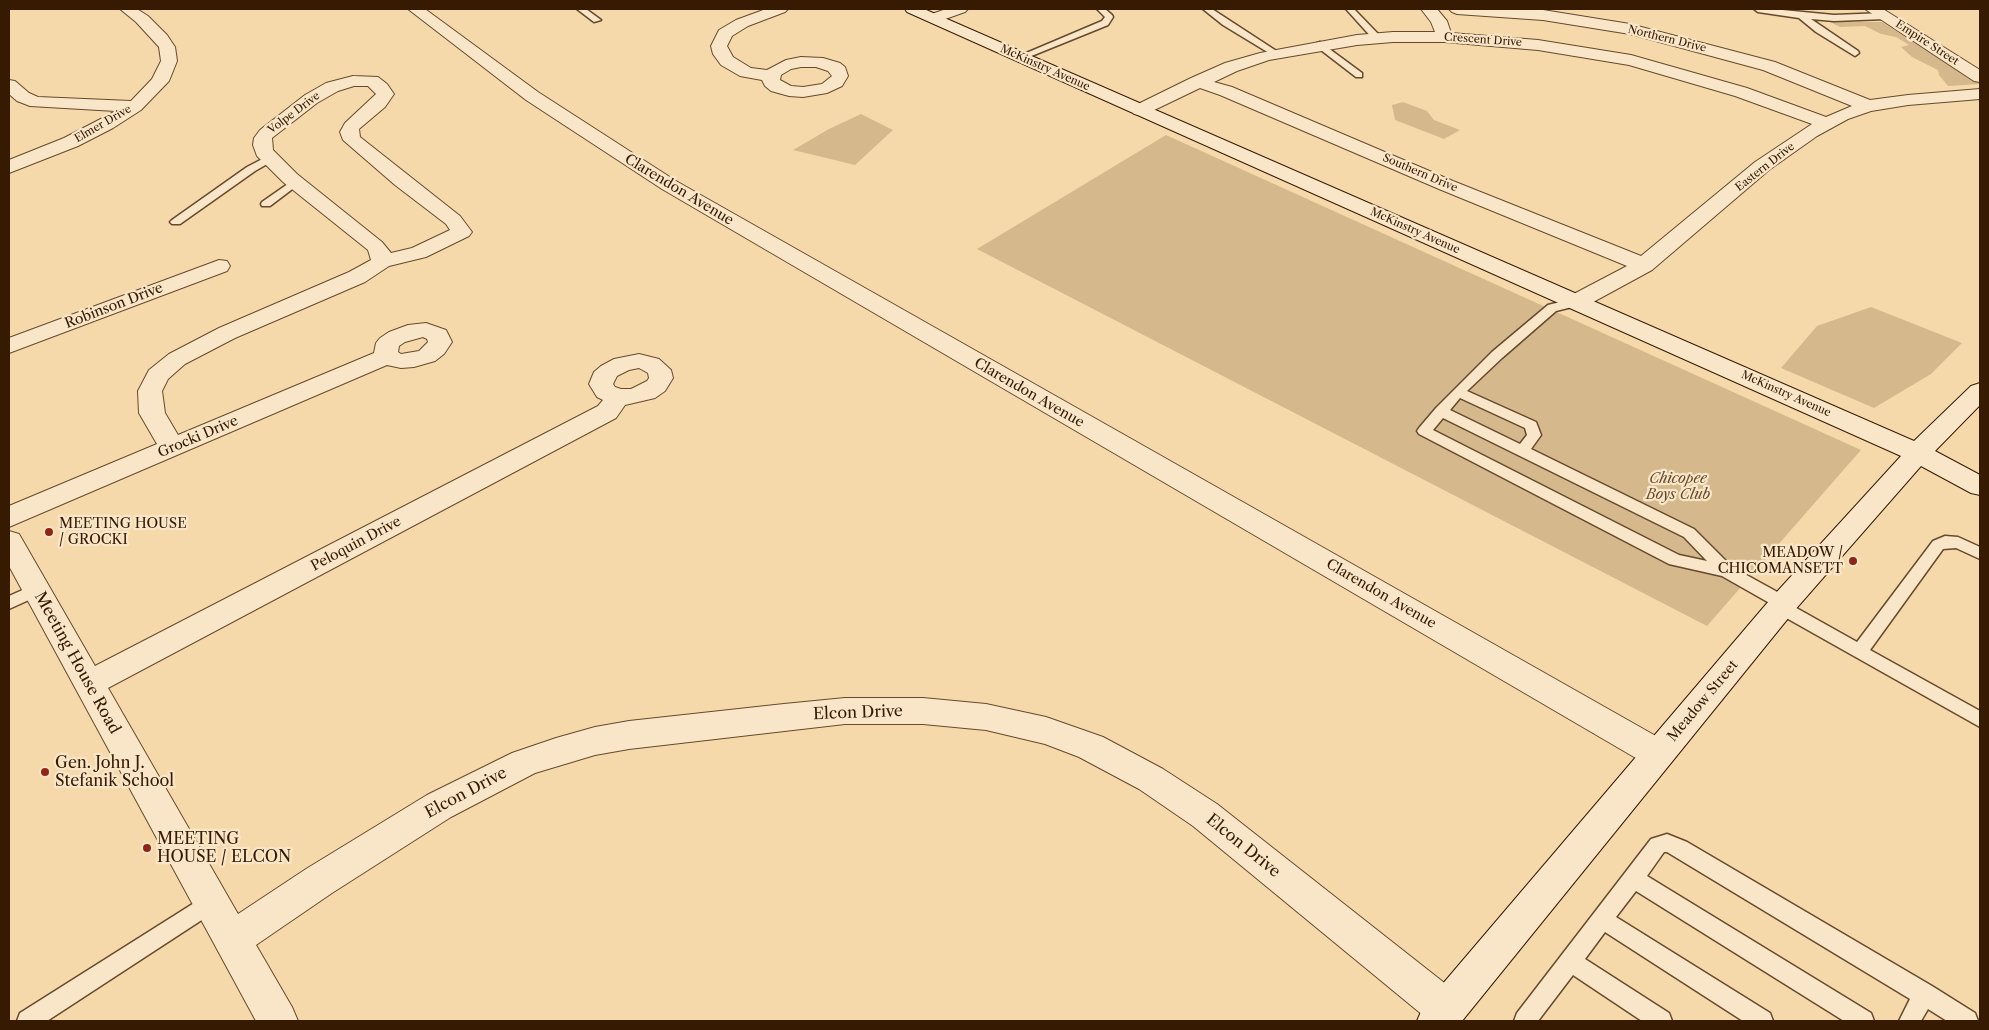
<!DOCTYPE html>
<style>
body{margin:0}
#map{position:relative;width:1989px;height:1030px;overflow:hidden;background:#f6d9aa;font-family:"Libre Caslon Text",serif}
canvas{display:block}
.frame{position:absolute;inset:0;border:10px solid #361a01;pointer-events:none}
</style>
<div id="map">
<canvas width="1989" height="1030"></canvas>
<div class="frame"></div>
</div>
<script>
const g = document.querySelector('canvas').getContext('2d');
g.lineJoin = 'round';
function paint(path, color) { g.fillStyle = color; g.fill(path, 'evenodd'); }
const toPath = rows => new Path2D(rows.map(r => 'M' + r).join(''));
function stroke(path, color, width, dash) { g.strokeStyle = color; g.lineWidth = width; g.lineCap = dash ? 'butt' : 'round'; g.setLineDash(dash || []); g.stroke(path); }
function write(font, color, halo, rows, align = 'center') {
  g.font = font + ' "Libre Caslon Text",serif'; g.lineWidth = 4.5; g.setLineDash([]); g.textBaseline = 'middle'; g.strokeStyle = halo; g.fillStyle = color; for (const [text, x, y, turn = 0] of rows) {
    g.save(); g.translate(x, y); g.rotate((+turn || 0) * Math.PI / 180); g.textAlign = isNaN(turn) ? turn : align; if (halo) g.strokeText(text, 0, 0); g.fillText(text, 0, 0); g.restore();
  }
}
paint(toPath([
 [1830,22,1882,22,1980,84,1948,86,1939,75,1938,70,1912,57,1901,47,1909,45,1896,37,1881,34,1865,26,1840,27],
 [1403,102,1427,111,1434,120,1460,130,1444,139,1395,120,1392,105],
 [861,114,893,130,855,165,793,150,829,129],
 [1166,135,1861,450,1707,626,977,249],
 [1871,307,1962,343,1931,374,1874,408,1781,368,1817,326]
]), '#d5b98d');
const lane = toPath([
 [577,9,586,9,601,20,594,22,577,9],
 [1097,9,1105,9,1112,15,1113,17,1108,25,1024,59,1021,60,1017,57,1102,21,1105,17,1097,9],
 [1203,9,1212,9,1281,54,1280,56,1274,56,1223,25,1203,9],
 [1346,9,1354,9,1380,36,1380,40,1374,40,1346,9],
 [1754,9,1772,9,1834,15,1885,13,1889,16,1885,19,1834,21,1811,19,1858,51,1859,53,1855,56,1816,32,1799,18,1758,12,1754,9],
 [1320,42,1362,73,1362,77,1356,77,1317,47,1317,43,1320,42],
 [270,155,274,156,275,158,274,160,255,171,180,224,172,224,170,222,172,220,247,167,270,155],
 [295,179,299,180,300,182,299,184,270,206,262,206,261,204,262,202,295,179],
 [1576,298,1582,302,1580,305,1556,311,1502,358,1467,391,1536,422,1541,435,1531,449,1694,529,1732,567,1790,599,1792,603,1791,605,1857,642,1933,541,1945,536,1958,537,1980,547,1980,559,1956,548,1943,549,1870,650,1980,711,1980,727,1774,611,1772,607,1773,605,1722,576,1669,564,1419,434,1417,431,1419,428,1436,408,1492,352,1548,305,1576,298],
 [1460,398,1525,428,1527,435,1520,444,1450,410,1460,398],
 [1443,418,1684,537,1707,561,1679,555,1433,430,1443,418],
 [36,584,42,586,44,590,42,594,9,609,9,596,36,584],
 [1667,834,1687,842,1932,986,1975,1013,1978,1021,1947,1021,1928,1009,1921,1021,1899,1021,1910,999,1667,852,1664,852,1647,876,1871,1013,1874,1021,1844,1021,1636,891,1616,917,1770,1013,1773,1021,1743,1021,1605,932,1585,959,1669,1013,1672,1021,1642,1021,1573,975,1538,1021,1514,1021,1517,1013,1651,839,1667,834],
 [210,893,217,896,220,903,217,910,47,1021,17,1021,20,1013,210,893]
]);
const street = toPath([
 [120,9,137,9,148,16,167,35,175,47,177,61,169,81,141,110,113,128,78,146,9,173,9,160,64,138,116,111,30,106,17,101,9,94,9,80,15,81,29,93,38,97,131,101,152,79,161,61,159,47,136,22,120,9],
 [408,9,425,9,538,92,676,181,1670,744,1675,754,1670,764,1658,768,1646,764,662,189,526,100,408,9],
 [766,9,788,9,785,12,748,26,732,36,727,46,733,57,751,68,767,70,786,60,801,57,823,58,840,63,845,67,848,76,842,86,827,93,803,97,789,96,771,91,765,86,762,80,740,76,721,65,713,54,711,46,719,30,736,20,766,9],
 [801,67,816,67,828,71,832,76,822,84,803,87,791,86,780,80,781,75,791,69,801,67],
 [946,9,968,9,965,12,934,23,929,21,926,18,929,15,946,9],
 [1421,9,1437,9,1447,21,1451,33,1538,40,1631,55,1747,88,1826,117,1852,106,1763,70,1630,34,1543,20,1457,14,1452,12,1449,9,1543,10,1630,24,1775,62,1870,100,1908,95,1980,89,1980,99,1908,105,1871,111,1848,119,1817,136,1769,170,1652,270,1584,307,1576,309,1568,307,1565,302,1568,297,1627,266,1439,189,1220,95,1200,88,1146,114,1140,115,1134,114,1131,110,1134,106,1191,78,1225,63,1260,53,1357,35,1393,32,1435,32,1431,22,1421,9],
 [1393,42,1444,42,1538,50,1629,65,1735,96,1812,124,1755,162,1641,256,1453,181,1232,87,1214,82,1237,71,1269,60,1357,45,1393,42],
 [1865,9,1883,9,1980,70,1980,82,1974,81,1865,9],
 [353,76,378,77,387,84,394,94,385,107,359,129,360,137,460,216,472,232,469,236,426,257,389,266,365,282,235,338,185,364,168,379,162,391,165,413,178,435,374,353,376,343,380,338,389,332,408,325,426,323,446,330,452,342,444,354,435,361,414,367,401,368,387,365,9,527,9,506,157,444,139,413,138,391,149,370,169,354,219,328,349,272,371,260,368,250,283,182,257,156,253,145,254,138,260,130,305,95,326,83,353,76],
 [354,86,368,86,376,94,345,123,340,132,343,140,395,185,446,224,450,230,412,248,391,253,382,242,297,174,273,150,272,138,317,103,338,91,354,86],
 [423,337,427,339,428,342,419,351,401,354,398,352,399,346,405,342,423,337],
 [219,260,227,261,230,266,227,271,9,353,9,338,219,260],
 [639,354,659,359,671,370,673,378,665,391,655,398,625,405,616,418,108,688,238,914,306,869,427,795,512,753,556,738,595,727,629,721,784,704,845,698,923,698,986,704,1046,717,1103,737,1163,769,1217,804,1461,996,1467,1010,1462,1021,1430,1021,1193,826,1139,789,1079,757,1045,744,986,730,923,724,845,724,629,749,595,755,535,773,451,817,332,893,256,945,292,1007,298,1021,256,1021,9,566,9,531,19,534,95,666,598,406,603,400,597,397,589,384,594,372,601,366,614,359,639,354],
 [639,368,648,373,649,378,647,381,631,389,621,389,615,387,613,384,617,376,629,370,639,368]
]);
const secondary = toPath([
 [905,9,924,9,1914,441,1971,386,1980,383,1980,405,1935,451,1980,475,1980,495,1971,493,1921,466,1794,611,1462,1021,1417,1021,1423,1007,1774,595,1901,456,907,12,905,9]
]);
stroke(lane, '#664a2b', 3);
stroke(street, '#664a2b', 2);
stroke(secondary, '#361a01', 2);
paint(lane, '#f9e6c8');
paint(street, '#f9e6c8');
paint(secondary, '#f9e6c8');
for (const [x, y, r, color] of [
 [49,532,5,"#8f2418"],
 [1853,561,5,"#8f2418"],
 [45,772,5,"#8f2418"],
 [147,848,5,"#8f2418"]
]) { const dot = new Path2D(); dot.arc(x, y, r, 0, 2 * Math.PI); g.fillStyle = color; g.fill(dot); stroke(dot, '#f9e6c8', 2); }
write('11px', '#361a01', '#f9e6c8', [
 ["Northern Drive",1667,39,14],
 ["Crescent Drive",1483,40,4],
 ["Empire Street",1927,43,33],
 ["McKinstry Avenue",1045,68,24],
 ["Volpe Drive",294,113,-37],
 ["Elmer Drive",103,124,-30],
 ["Eastern Drive",1765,167,-38],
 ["Southern Drive",1420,173,23],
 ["McKinstry Avenue",1415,231,24],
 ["McKinstry Avenue",1786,394,24]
]);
write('14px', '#361a01', '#f9e6c8', [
 ["Clarendon Avenue",679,190,31],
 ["Robinson Drive",114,306,-21],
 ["Clarendon Avenue",1029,393,30],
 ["Grocki Drive",198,437,-23],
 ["Peloquin Drive",356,544,-28],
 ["Clarendon Avenue",1381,594,30],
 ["Meadow Street",1703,701,-50]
]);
write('italic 14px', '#664a2b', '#f9e6c8', [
 ["Chicopee",1678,479],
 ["Boys Club",1678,495]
]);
write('14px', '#361a01', '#f9e6c8', [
 ["MEETING HOUSE",59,524],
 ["/ GROCKI",59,540],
 ["MEADOW /",1843,553,"right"],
 ["CHICOMANSETT",1843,569,"right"]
], 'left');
write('16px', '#361a01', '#f9e6c8', [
 ["Meeting House Road",77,663,61],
 ["Elcon Drive",858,713,-2],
 ["Elcon Drive",466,793,-28],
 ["Elcon Drive",1243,846,39]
]);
write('16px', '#361a01', '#f9e6c8', [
 ["Gen. John J.",55,763],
 ["Stefanik School",55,781],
 ["MEETING",157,839],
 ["HOUSE / ELCON",157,857]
], 'left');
</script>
